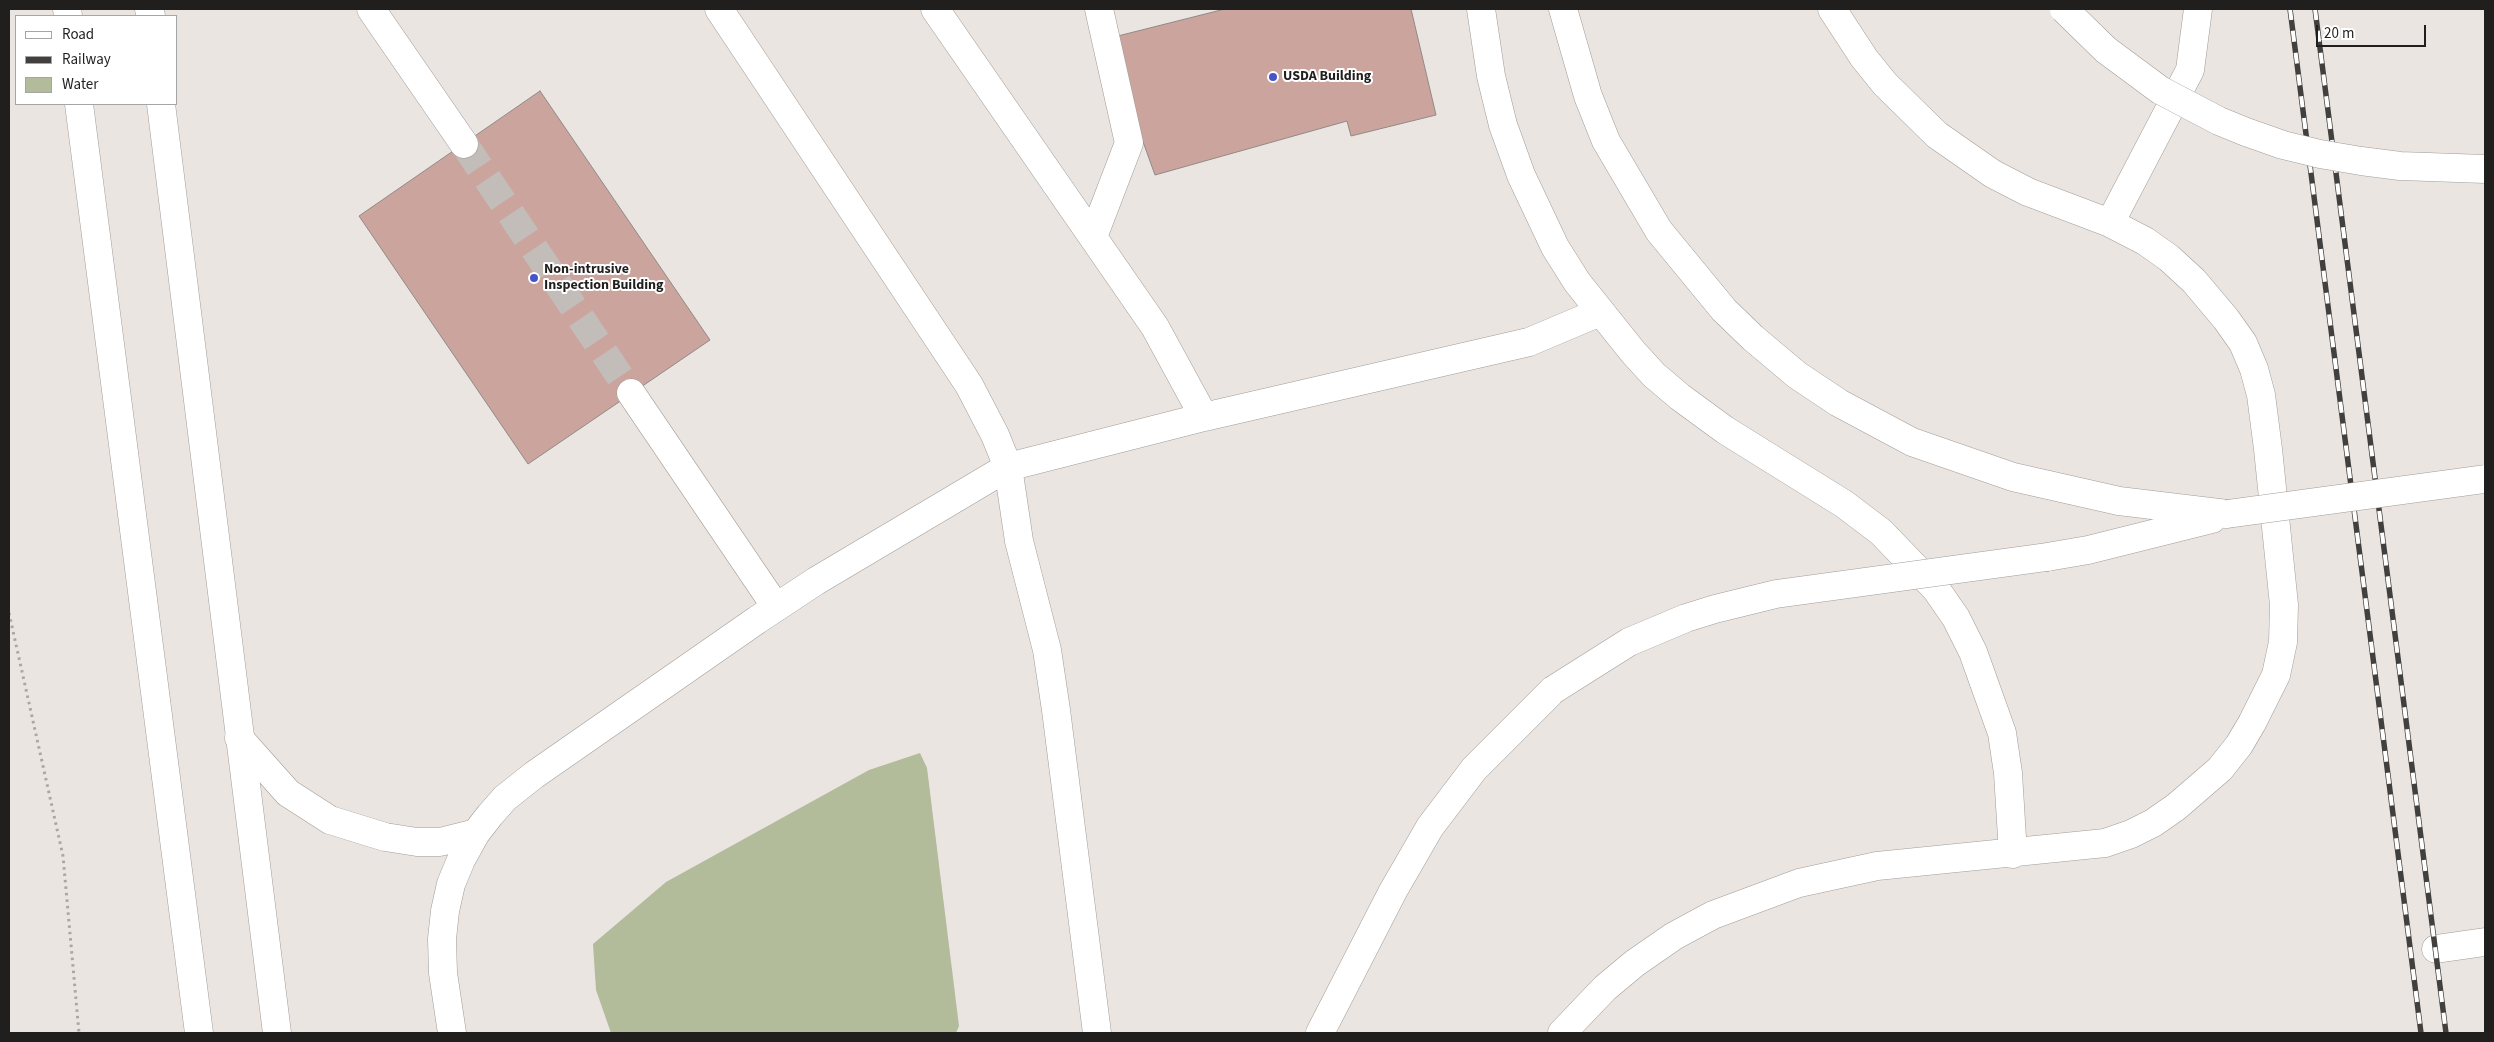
<!DOCTYPE html>
<style>
body{margin:0}
#map{position:relative;width:2494px;height:1042px;overflow:hidden;background:#ebe5e1;font-family:"Source Sans 3",sans-serif}
canvas{display:block}
.frame{position:absolute;inset:0;border:10px solid #211f1e;pointer-events:none}
.legend{position:absolute;left:15px;top:15px;width:162px;height:90px;box-sizing:border-box;background:#fff;border:1px solid #a6a5a5;margin:0;padding:6px 9px;list-style:none;font-size:15px;color:#211f1e}
.legend li{display:flex;align-items:center;gap:10px;height:25px}
.legend b{width:25px;border:1px solid #a6a5a5}
.scale{position:absolute;left:2316px;top:25px;width:110px;height:22px;box-sizing:border-box;border:2px solid #211f1e;border-top:0;padding-left:6px;font-size:15px;line-height:18px;white-space:nowrap;color:#211f1e;-webkit-text-stroke:4px #fff;paint-order:stroke}
</style>
<div id="map">
<canvas width="2494" height="1042"></canvas>
<div class="frame"></div>
<ul class="legend">
<li><b style="height:6px;background:#fff"></b>Road</li>
<li><b style="height:6px;background:#42403e"></b>Railway</li>
<li><b style="height:14px;background:#b2bc9b"></b>Water</li>
</ul>
<div class="scale">20 m</div>
</div>
<script>
const g = document.querySelector('canvas').getContext('2d');
g.lineJoin = 'round';
function paint(path, color) { g.fillStyle = color; g.fill(path, 'evenodd'); }
const toPath = rows => new Path2D(rows.map(r => 'M' + r).join(''));
function stroke(path, color, width, dash) { g.strokeStyle = color; g.lineWidth = width; g.lineCap = dash ? 'butt' : 'round'; g.setLineDash(dash || []); g.stroke(path); }
function write(font, color, halo, rows, align = 'center') {
  g.font = font + ' "Source Sans 3",sans-serif'; g.lineWidth = 4; g.setLineDash([]); g.textBaseline = 'middle'; g.strokeStyle = halo; g.fillStyle = color; for (const [text, x, y, turn = 0] of rows) {
    g.save(); g.translate(x, y); g.rotate((+turn || 0) * Math.PI / 180); g.textAlign = isNaN(turn) ? turn : align; if (halo) g.strokeText(text, 0, 0); g.fillText(text, 0, 0); g.restore();
  }
}
paint(toPath([
 [920,753,927,768,959,1026,956,1033,611,1033,596,990,593,944,666,882,869,770]
]), '#b2bc9b');
const building = toPath([
 [1225,9,1411,9,1436,115,1351,136,1347,121,1155,175,1106,39,1225,9],
 [540,91,710,340,528,464,359,216,540,91]
]);
paint(building, '#cba59d');
stroke(building, '#8f8987', 1);
stroke(toPath([
 [464,144,631,393]
]), '#c3bdba', 28, [28, 14]);
const minor = toPath([
 [67,9,68,16],
 [371,9,464,144],
 [719,9,969,385,995,435,1008,467,1019,541,1047,650,1056,710,1097,1033],
 [935,9,1155,327,1204,417],
 [1481,9,1491,76,1503,125,1521,175,1555,247,1577,282,1633,352,1654,375,1680,397,1725,430,1844,504,1881,532,1936,589,1956,618,1973,652,2002,733,2008,773,2013,854],
 [79,104,199,1033],
 [2110,223,2190,70,2198,9],
 [1093,237,1129,143,1099,9],
 [631,393,776,607],
 [239,738,288,793,330,820,385,837,417,842,440,842,476,833],
 [2436,949,2485,942],
 [452,1033,443,973,442,939,445,911,451,884,461,860,476,833,490,815,505,798,534,775,757,620,816,581,1008,467,1204,417,1529,342,1600,312],
 [1562,1033,1605,988,1635,963,1674,936,1713,915,1799,883,1877,866,2105,843,2131,834,2153,823,2176,807,2220,769,2239,745,2252,723,2276,675,2283,642,2284,605,2268,449,2261,395,2254,369,2243,343,2226,319,2194,281,2169,258,2145,241,2110,223,2028,192,1993,174,1937,135,1885,84,1864,58,1832,9]
]);
const highway = toPath([
 [149,9,151,16],
 [1563,9,1588,96,1606,141,1659,231,1724,310,1753,338,1797,375,1839,403,1912,442,2013,477,2119,501,2227,514],
 [161,104,277,1033],
 [2047,557,2088,550,2212,519],
 [1320,1033,1393,891,1430,827,1474,769,1553,690]
]);
stroke(minor, '#a29c98', 29);
stroke(highway, '#a29c98', 29);
stroke(toPath([
 [9,613,63,856,79,1033]
]), '#aba6a3', 3, [2.5, 4]);
stroke(minor, '#fff', 28);
stroke(highway, '#fff', 28);
const rail = toPath([
 [2290,9,2421,1033],
 [2315,9,2446,1033]
]);
stroke(rail, '#42403e', 5.5);
stroke(rail, '#fff', 4, [11]);
const highwayBridge = toPath([
 [2064,9,2106,50,2160,90,2219,121,2246,132,2283,145,2320,154,2361,161,2400,166,2485,169],
 [2227,514,2485,479],
 [1553,690,1629,642,1686,618,1715,609,1776,594,2047,557]
]);
stroke(highwayBridge, '#a29c98', 29, []);
stroke(highwayBridge, '#fff', 28);
for (const [x, y, r, color] of [
 [1273,77,5,"#4554c9"],
 [534,278,5,"#4554c9"]
]) { const dot = new Path2D(); dot.arc(x, y, r, 0, 2 * Math.PI); g.fillStyle = color; g.fill(dot); stroke(dot, '#fff', 2); }
write('bold 14px', '#211f1e', '#fff', [
 ["USDA Building",1283,77],
 ["Non-intrusive",544,270],
 ["Inspection Building",544,286]
], 'left');
</script>
